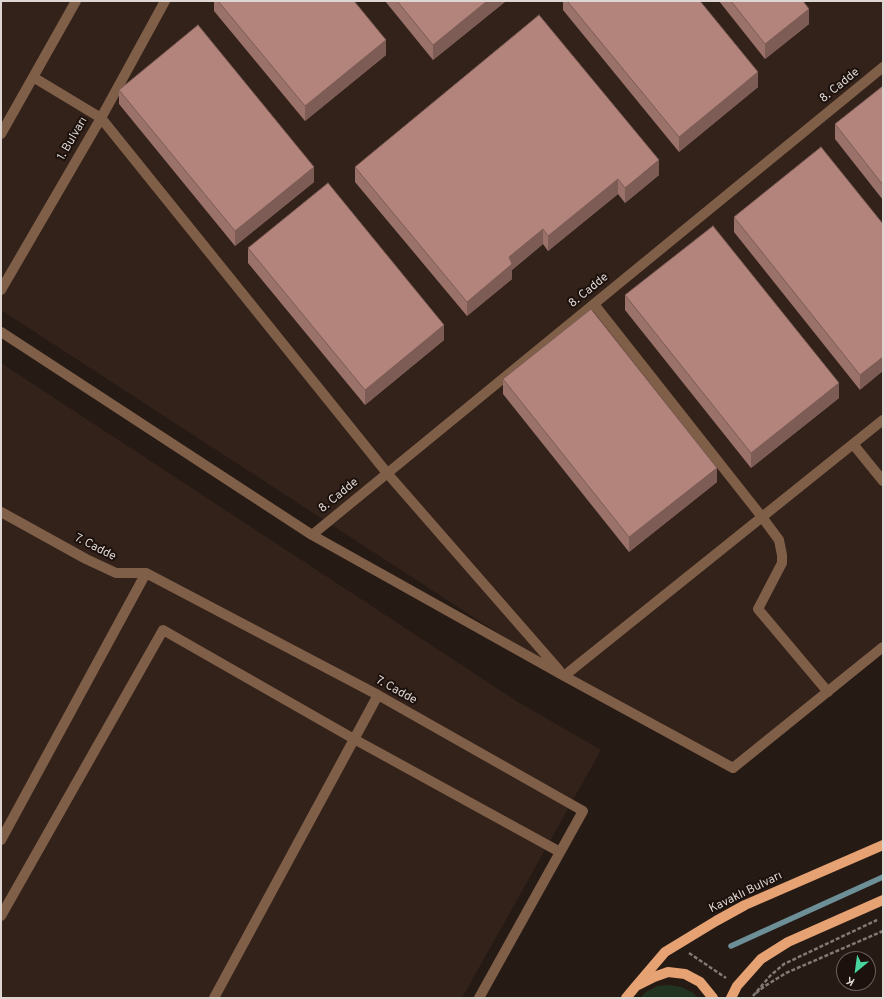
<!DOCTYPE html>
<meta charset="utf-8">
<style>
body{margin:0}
#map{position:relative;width:884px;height:999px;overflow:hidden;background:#261a15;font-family:Overpass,sans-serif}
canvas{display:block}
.frame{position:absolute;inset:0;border:2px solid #ded6d2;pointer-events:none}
.north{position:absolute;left:836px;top:951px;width:40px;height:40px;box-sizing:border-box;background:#1c110c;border:1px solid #6a605b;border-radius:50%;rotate:209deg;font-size:11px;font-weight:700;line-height:16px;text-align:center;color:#ded6d2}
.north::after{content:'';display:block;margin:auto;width:14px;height:18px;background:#48d49d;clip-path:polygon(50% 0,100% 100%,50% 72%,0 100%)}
</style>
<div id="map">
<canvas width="884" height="999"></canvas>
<div class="frame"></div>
<div class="north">K</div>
</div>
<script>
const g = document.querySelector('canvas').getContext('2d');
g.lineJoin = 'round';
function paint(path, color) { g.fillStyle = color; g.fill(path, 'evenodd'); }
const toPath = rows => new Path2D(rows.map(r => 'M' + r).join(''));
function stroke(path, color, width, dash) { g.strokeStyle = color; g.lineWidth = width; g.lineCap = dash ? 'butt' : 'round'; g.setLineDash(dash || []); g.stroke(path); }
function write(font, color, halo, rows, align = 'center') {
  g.font = font + ' Overpass,sans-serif'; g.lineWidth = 4; g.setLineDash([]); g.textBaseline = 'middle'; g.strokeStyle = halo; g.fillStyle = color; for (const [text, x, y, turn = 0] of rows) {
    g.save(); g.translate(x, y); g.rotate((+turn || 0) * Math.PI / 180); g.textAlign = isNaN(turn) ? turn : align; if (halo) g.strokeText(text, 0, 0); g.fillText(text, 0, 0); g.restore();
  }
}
paint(toPath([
 [1,1,883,1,883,640,733,768,564,676,1,310],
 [1,363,518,702,601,750,462,998,1,998]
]), '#33221a');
paint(toPath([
 [669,985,681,987,692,992,698,998,640,998,646,992,657,986]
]), '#203421');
stroke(toPath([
 [731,946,883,877]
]), '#6d8f98', 5.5);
stroke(toPath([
 [689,953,726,978],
 [756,993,765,986,786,973,883,931],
 [753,996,770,976,784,964,877,920]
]), '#837975', 2.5, [4, 2]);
stroke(toPath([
 [33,77,101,118,387,473,559,670],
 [1,134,76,1],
 [1,290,101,118,165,1],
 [594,304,762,517,779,540,782,555,782,563,758,609,828,692],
 [1,332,312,535,564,676,733,768,883,647],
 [853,444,883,481],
 [1,512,86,559,116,573,146,573,378,695,583,811,479,998],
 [312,535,883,67],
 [564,676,883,420],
 [1,840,146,573],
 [1,916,163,630,354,739,560,852],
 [214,998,378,695]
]), '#805f49', 10);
stroke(toPath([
 [636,986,665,952,716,921,745,905,883,845],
 [626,998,636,986,654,977,668,972,685,974,700,982,713,998],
 [731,998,737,986,761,959,788,942,883,900]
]), '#e7a273', 10);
paint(toPath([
 [214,1,354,1,386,55,305,121,214,11],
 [385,1,506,1,433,60],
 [563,1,567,1,758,87,679,152,563,10],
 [719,1,803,1,809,24,765,59],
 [883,86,883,200,835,139,835,124],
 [119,90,314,182,235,246,119,104],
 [355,167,659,175,625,203,618,194,548,251,543,244,512,270,512,279,467,316,355,182],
 [734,217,883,224,860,390,734,232],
 [248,248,444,340,365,405,248,263],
 [625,295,839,398,751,468,625,310],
 [503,379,717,482,629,552,503,394]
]), '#9a726a');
paint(toPath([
 [487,1,506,1,433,60,433,45],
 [809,9,809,24,765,59,765,44],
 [386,40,386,55,305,121,305,106],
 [758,72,758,87,679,152,679,137],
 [659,160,659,175,625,203,625,188],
 [314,167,314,182,235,246,235,231],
 [618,179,618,194,548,251,548,236],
 [543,229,543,244,512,270,512,279,467,316,467,302,509,257],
 [444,325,444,340,365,405,365,390],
 [883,357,883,371,860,390,860,375],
 [839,383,839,398,751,468,751,453],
 [717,468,717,482,629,552,629,537]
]), '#7d5c56');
const building = toPath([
 [218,1,354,1,386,40,305,106,218,1],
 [397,1,487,1,433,45,397,1],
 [567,1,700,1,758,72,679,137,567,1],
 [731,1,803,1,809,9,765,44,731,1],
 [539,15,659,160,625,188,618,179,548,236,543,229,509,257,512,264,467,302,355,167,539,15],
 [198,25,314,167,235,231,119,90,198,25],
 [883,86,883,185,835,124,883,86],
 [821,147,883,224,883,357,860,375,734,217,821,147],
 [328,183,444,325,365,390,248,248,328,183],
 [713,226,839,383,751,453,625,295,713,226],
 [591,309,717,468,629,537,503,379,591,309]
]);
paint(building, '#b3847b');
stroke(building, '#7d5c56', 1);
write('12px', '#ded6d2', '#1c110c', [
 ["8. Cadde",840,86,-39],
 ["1. Bulvarı",73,139,-60],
 ["8. Cadde",589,291,-39],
 ["8. Cadde",339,496,-39],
 ["7. Cadde",95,548,27],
 ["7. Cadde",396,691,29],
 ["Kavaklı Bulvarı",746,893,-26]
]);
</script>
